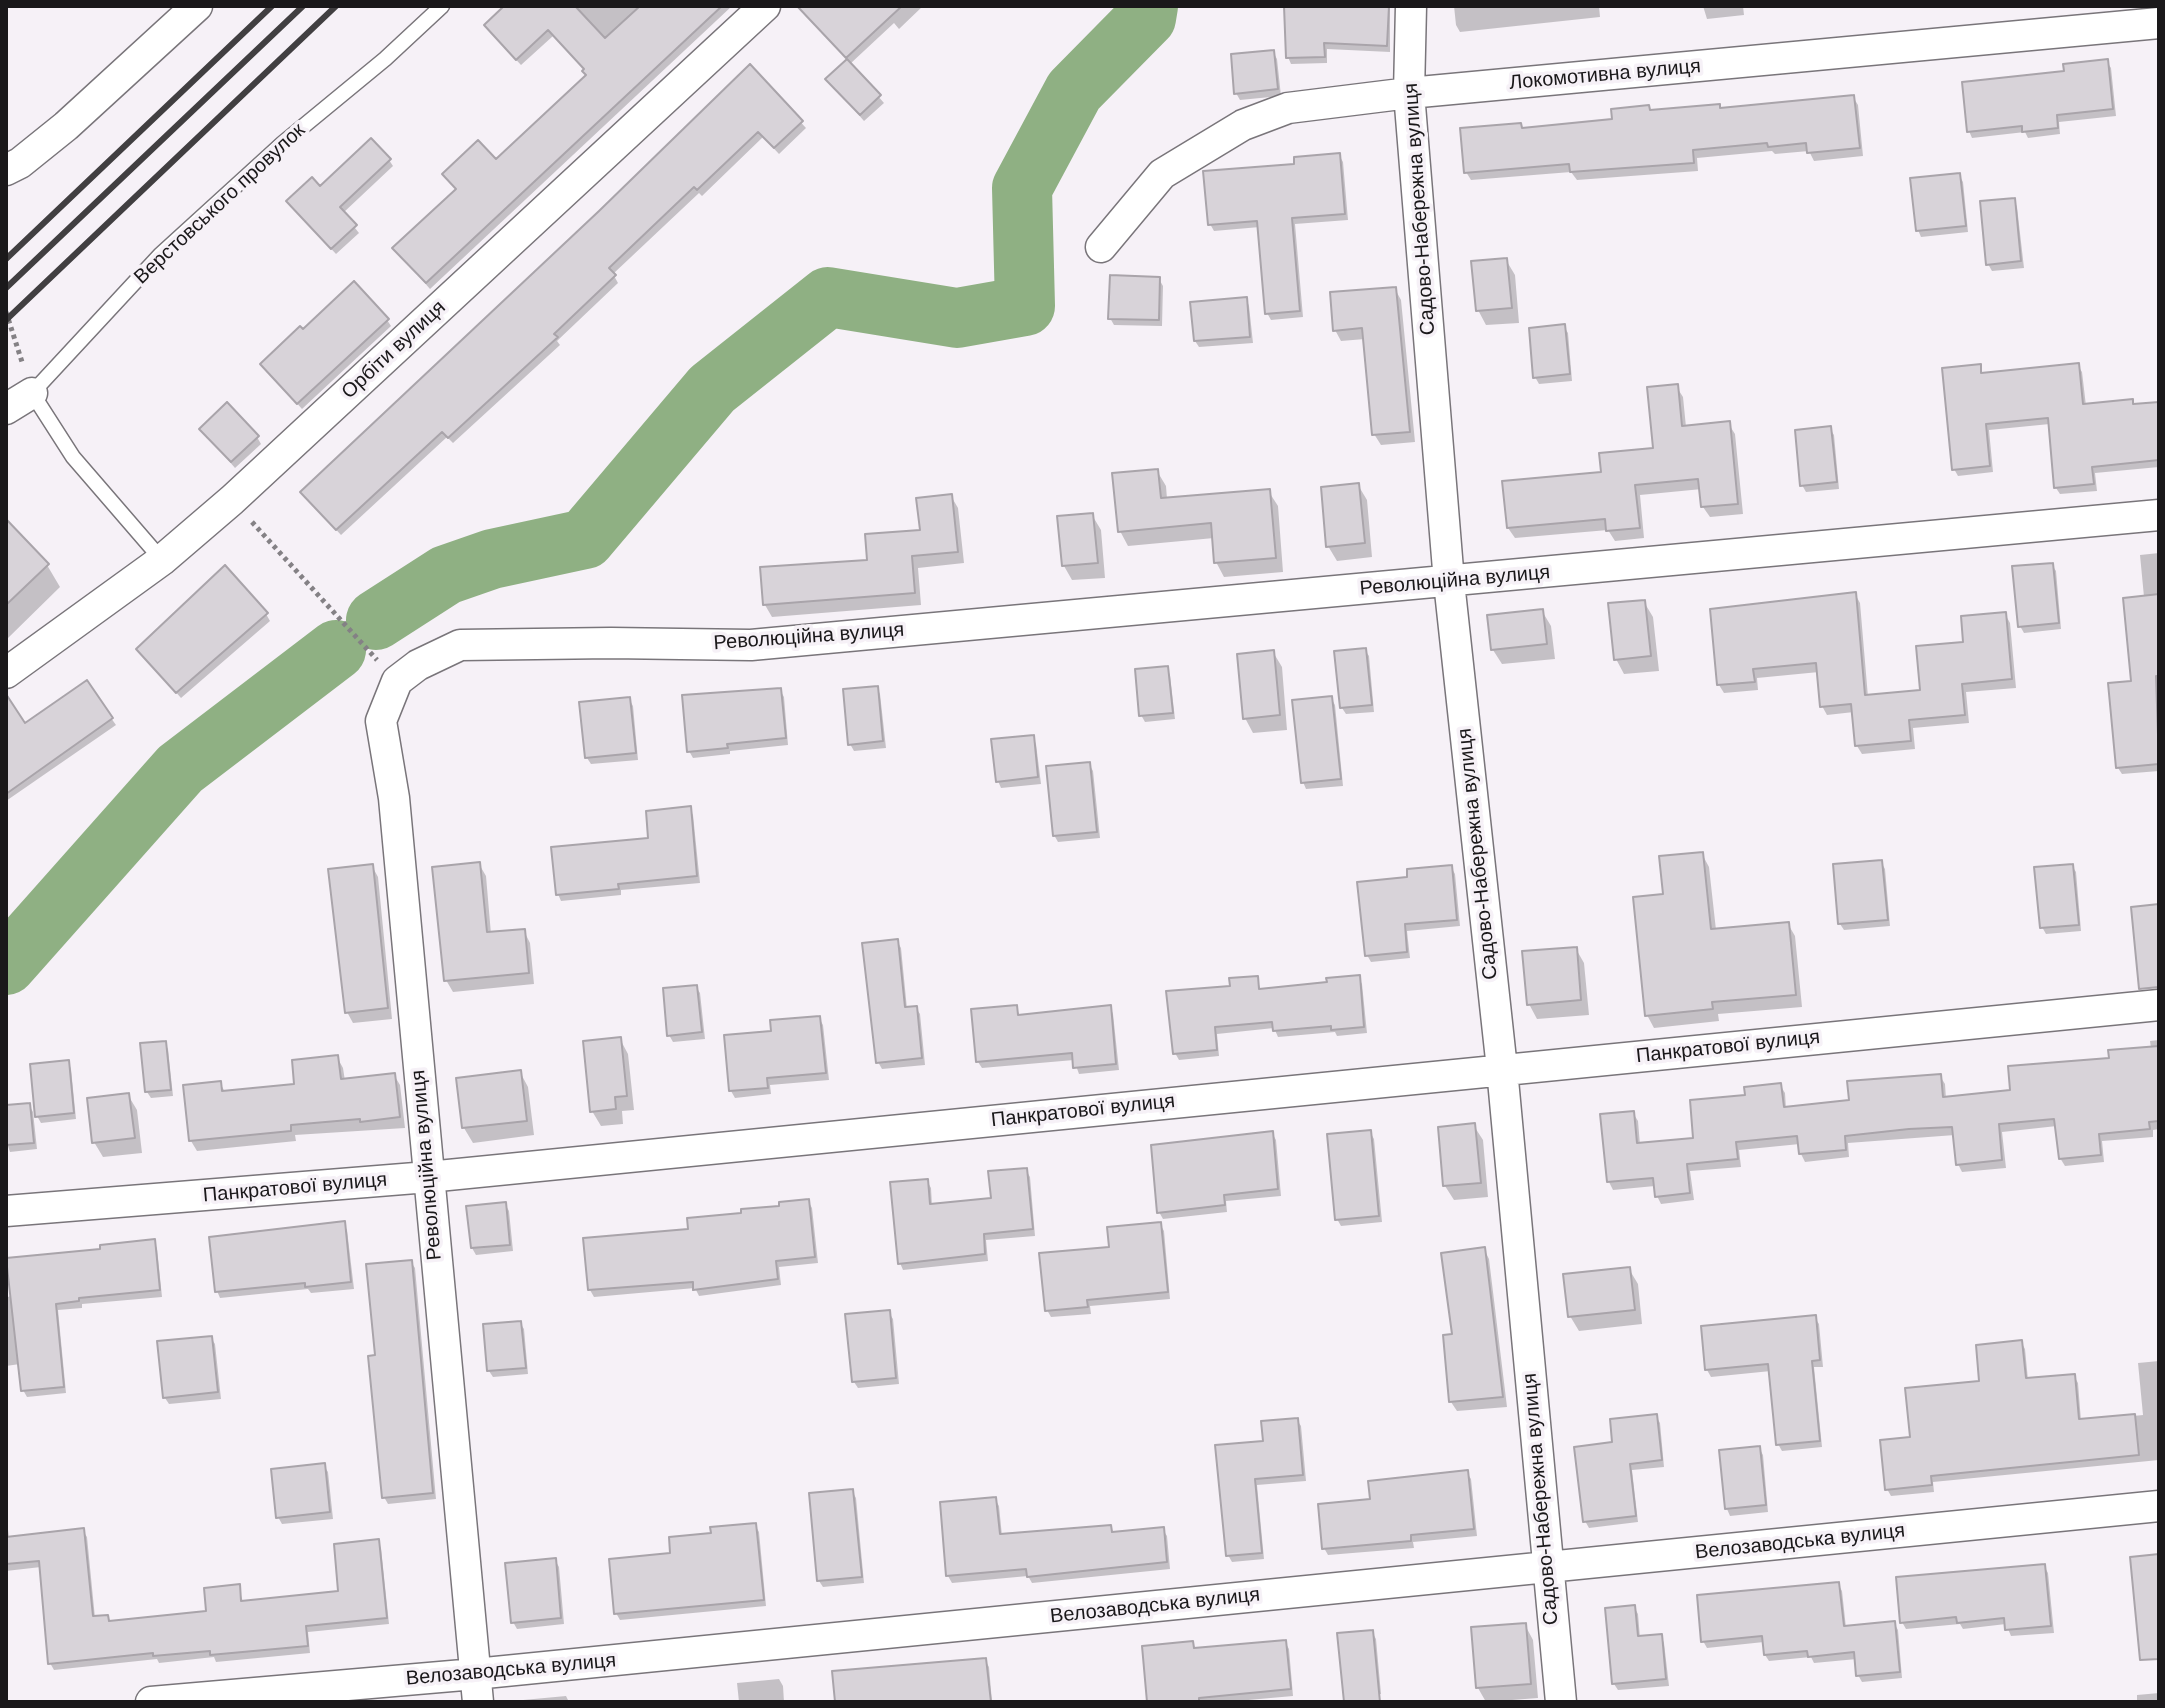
<!DOCTYPE html>
<meta charset="utf-8">
<style>
body{margin:0}
#map{position:relative;width:2165px;height:1708px;overflow:hidden;background:#f6f1f7;font-family:Arial,sans-serif}
canvas{display:block}
.frame{position:absolute;inset:0;border:8px solid #1a181a;pointer-events:none}
</style>
<div id="map">
<canvas width="2165" height="1708"></canvas>
<div class="frame"></div>
</div>
<script>
const g = document.querySelector('canvas').getContext('2d');
g.lineJoin = 'round';
function paint(path, color) { g.fillStyle = color; g.fill(path, 'evenodd'); }
const toPath = rows => new Path2D(rows.map(r => 'M' + r).join(''));
function stroke(path, color, width, dash) { g.strokeStyle = color; g.lineWidth = width; g.lineCap = dash ? 'butt' : 'round'; g.setLineDash(dash || []); g.stroke(path); }
function write(font, color, halo, rows, align = 'center') {
  g.font = font + ' Arial,sans-serif'; g.lineWidth = 7; g.setLineDash([]); g.textBaseline = 'middle'; g.strokeStyle = halo; g.fillStyle = color; for (const [text, x, y, turn = 0] of rows) {
    g.save(); g.translate(x, y); g.rotate((+turn || 0) * Math.PI / 180); g.textAlign = isNaN(turn) ? turn : align; if (halo) g.strokeText(text, 0, 0); g.fillText(text, 0, 0); g.restore();
  }
}
paint(toPath([
 [507,6,573,6,575,9,579,6,732,6,430,289,395,249,457,191,444,175,496,162,587,76,585,70,553,36,521,65,490,32],
 [819,6,923,6,899,29,894,23,850,64,884,103,864,121,828,80,848,61,808,16],
 [1286,6,1390,6,1390,52,1327,49,1327,63,1291,64,1288,57],
 [1454,6,1599,6,1600,17,1460,32,1456,25],
 [1703,6,1743,6,1744,15,1707,19],
 [1273,52,1277,59,1281,96,1240,100,1236,93],
 [2107,62,2111,68,2116,116,2059,122,2060,134,2028,138,2025,132,1972,138,1969,131,2066,73],
 [750,67,806,128,779,154,763,137,702,196,699,193,613,274,618,283,557,341,560,345,453,443,447,437,341,535,302,493,600,213],
 [1853,97,1858,105,1863,156,1814,161,1809,151,1775,154,1772,151,1697,158,1698,171,1577,180,1571,172,1471,180,1466,172,1520,125,1523,130,1614,121,1648,107,1652,112,1719,106,1721,110],
 [1339,155,1343,162,1348,220,1295,224,1303,317,1271,320,1267,313,1260,227,1214,231,1210,224,1296,166],
 [389,160,393,166,343,213,359,233,336,254,293,208,320,188],
 [1959,175,1963,182,1968,232,1921,237,1918,230],
 [2014,200,2017,207,2024,268,1992,271,1988,264],
 [1506,260,1515,275,1519,323,1486,325,1478,310],
 [1159,279,1163,286,1162,326,1114,325,1110,318],
 [1395,289,1401,300,1415,442,1381,445,1374,434,1365,339,1341,341,1335,330],
 [1246,299,1249,306,1253,343,1199,347,1195,341],
 [387,320,391,326,302,409,262,364,303,332],
 [1564,327,1568,333,1572,381,1539,384,1535,377],
 [1979,366,1983,375,2078,366,2082,372,2086,406,2132,401,2134,406,2159,404,2159,467,2095,473,2097,491,2060,494,2056,488,2050,424,1989,430,1993,472,1958,476,1954,469],
 [1676,386,1683,397,1686,427,1728,423,1735,434,1743,514,1710,517,1703,507,1702,489,1640,495,1644,538,1615,541,1608,530,1515,538,1508,528,1603,473,1655,450],
 [201,429,257,437,261,444,235,468],
 [1830,429,1834,435,1839,489,1806,492,1802,485],
 [1157,471,1166,486,1167,499,1269,492,1278,506,1283,572,1224,577,1216,562,1214,538,1128,546,1120,531],
 [1358,485,1367,500,1372,557,1337,561,1328,546],
 [951,496,958,508,964,563,918,568,921,605,772,617,765,605,869,562,922,532],
 [1092,515,1101,530,1105,578,1072,580,1064,566],
 [6,538,47,565,60,587,6,640],
 [2159,553,2159,771,2122,774,2118,768,2133,682,2144,597,2140,555],
 [2052,565,2056,571,2061,629,2024,633,2020,626],
 [1855,594,1860,603,1868,697,1922,691,1965,644,2005,614,2010,623,2016,688,1966,692,1969,723,1913,728,1915,749,1862,754,1857,746,1854,712,1827,715,1822,706,1819,672,1757,678,1758,690,1724,693,1719,685],
 [1644,602,1653,617,1659,671,1624,674,1616,659],
 [1542,611,1551,626,1555,659,1502,664,1493,650],
 [266,614,270,621,181,698,138,649],
 [1365,650,1369,656,1374,712,1346,714,1342,708],
 [1273,652,1282,667,1287,730,1253,733,1245,718],
 [1167,668,1170,675,1175,719,1145,722,1141,715],
 [86,683,116,725,6,801,6,725,25,726],
 [877,688,880,694,886,748,854,751,850,744],
 [780,690,784,697,788,745,730,751,730,754,693,758,689,751],
 [1331,698,1335,705,1343,786,1306,789,1303,782],
 [629,699,633,706,638,760,591,764,587,758],
 [1033,738,1036,744,1041,784,1001,788,998,781],
 [1089,764,1093,771,1100,838,1058,842,1054,835],
 [689,808,693,815,700,883,621,890,621,895,561,901,558,894,650,840],
 [1702,854,1709,867,1716,930,1788,924,1795,936,1802,1007,1718,1014,1719,1021,1654,1028,1647,1015,1665,896],
 [1881,862,1885,869,1890,926,1844,930,1840,924],
 [479,864,486,876,491,934,524,931,530,943,534,984,453,992,446,980],
 [372,866,378,877,392,1019,353,1023,347,1012],
 [2072,866,2076,872,2081,931,2046,934,2042,927],
 [1451,867,1455,874,1460,926,1407,931,1410,958,1371,962,1367,955,1410,878],
 [897,941,901,948,907,1009,916,1008,920,1014,925,1065,882,1069,878,1062],
 [1576,949,1584,963,1589,1015,1537,1019,1529,1004],
 [1358,977,1362,984,1367,1033,1337,1036,1335,1032,1278,1037,1274,1028,1217,1034,1219,1056,1179,1060,1175,1053,1232,987,1257,978,1261,991,1329,984],
 [696,987,700,993,705,1039,673,1042,669,1035],
 [1016,1007,1020,1016,1110,1007,1113,1014,1119,1070,1079,1074,1074,1060,982,1068,978,1062],
 [819,1018,823,1025,829,1080,770,1085,771,1094,735,1098,731,1091,726,1037,774,1032],
 [620,1039,628,1054,634,1110,622,1111,623,1124,601,1126,592,1111],
 [2159,1040,2159,1129,2153,1130,2153,1137,2102,1141,2104,1162,2065,1166,2060,1158,2057,1126,2002,1132,2006,1168,1962,1172,1958,1164,1955,1135,1848,1143,1849,1157,1805,1162,1801,1154,1800,1144,1739,1150,1741,1167,1690,1171,1694,1200,1661,1204,1657,1196,1655,1186,1613,1190,1609,1182,1602,1116,1633,1113,1638,1121,1640,1145,1695,1139,1747,1097,1780,1085,1785,1093,1786,1109,1851,1102,1940,1076,1945,1084,1946,1099,2012,1092,2151,1048,2150,1041],
 [164,1043,168,1049,173,1096,151,1098,147,1092],
 [337,1057,343,1068,345,1081,394,1075,400,1085,405,1128,295,1135,296,1141,197,1151,191,1141,220,1083,225,1092,296,1086],
 [68,1062,71,1069,76,1119,41,1123,37,1116],
 [520,1072,528,1087,534,1135,473,1143,464,1128,458,1079],
 [128,1095,137,1110,142,1153,103,1157,94,1142],
 [29,1105,33,1112,37,1149,10,1152,6,1140,6,1107],
 [1474,1126,1483,1140,1488,1197,1454,1200,1445,1186],
 [1370,1132,1374,1139,1382,1222,1341,1226,1337,1219],
 [1272,1133,1276,1140,1281,1196,1226,1201,1227,1212,1163,1219,1159,1212],
 [1026,1170,1030,1177,1035,1236,986,1240,988,1261,903,1270,900,1263,927,1181,931,1188,932,1206,993,1200],
 [808,1201,812,1208,818,1263,779,1267,781,1285,699,1296,695,1288,594,1297,590,1290,585,1239,690,1231],
 [505,1204,509,1211,513,1251,476,1255,472,1248],
 [343,1223,347,1230,354,1289,311,1293,308,1289,220,1298,217,1291],
 [1160,1224,1164,1231,1170,1299,1090,1306,1091,1314,1051,1317,1047,1310,1111,1249],
 [153,1241,157,1248,162,1297,82,1304,82,1308,58,1310,66,1393,27,1397,23,1390,20,1364,6,1366,6,1298,103,1251],
 [1484,1249,1489,1259,1507,1407,1457,1411,1451,1402,1454,1336],
 [411,1262,415,1268,436,1499,388,1504,384,1497,378,1357],
 [1629,1269,1638,1284,1642,1324,1579,1331,1570,1316],
 [889,1313,893,1319,899,1384,858,1388,854,1382],
 [1815,1318,1819,1324,1823,1367,1814,1367,1822,1447,1782,1451,1778,1444,1771,1371,1711,1377,1707,1370,1703,1328],
 [520,1323,524,1329,528,1374,493,1377,489,1371],
 [211,1338,215,1344,221,1399,169,1404,165,1398],
 [2021,1342,2025,1349,2028,1380,2074,1376,2078,1383,2081,1421,2143,1415,2138,1363,2159,1361,2159,1460,1933,1482,1934,1492,1891,1496,1887,1489,1912,1439,1981,1383],
 [1656,1416,1660,1423,1664,1467,1632,1470,1638,1522,1589,1528,1585,1521,1615,1444],
 [1297,1420,1301,1426,1306,1481,1257,1485,1264,1559,1232,1562,1228,1555,1265,1443],
 [1759,1448,1763,1455,1768,1512,1730,1516,1727,1509],
 [324,1466,328,1472,333,1519,282,1524,278,1517],
 [1467,1473,1471,1479,1477,1536,1413,1542,1414,1548,1328,1555,1324,1548,1372,1501],
 [852,1491,856,1498,864,1583,823,1587,819,1581],
 [995,1499,999,1506,1002,1536,1110,1527,1114,1534,1163,1530,1167,1536,1170,1569,1032,1583,1028,1576,952,1583,948,1576,942,1504],
 [6,1512,9,1538,83,1531,87,1537,95,1618,107,1617,111,1623,208,1613,238,1586,243,1602,341,1593,378,1542,381,1548,389,1624,308,1632,310,1653,216,1662,214,1657,159,1663,157,1659,54,1670,50,1663,41,1567,6,1571],
 [755,1525,759,1532,766,1606,620,1620,616,1613,672,1555],
 [555,1560,559,1567,564,1624,517,1629,513,1622],
 [2044,1566,2048,1573,2054,1633,2011,1636,2006,1624,1963,1629,1960,1624,1906,1629,1902,1622],
 [1838,1584,1842,1591,1846,1628,1894,1623,1898,1630,1902,1678,1862,1682,1858,1675,1857,1659,1814,1663,1811,1657,1769,1661,1765,1655,1764,1642,1707,1648,1703,1641],
 [1634,1607,1638,1614,1640,1638,1661,1636,1664,1643,1669,1686,1618,1690,1614,1684],
 [1525,1625,1533,1640,1538,1698,1486,1702,1478,1688],
 [1372,1632,1376,1639,1381,1694,1348,1697],
 [1285,1642,1289,1649,1293,1696,1226,1702,1149,1702,1192,1643,1196,1650],
 [985,1660,989,1667,992,1702,837,1702],
 [779,1679,783,1686,784,1702,739,1702,737,1683],
 [2159,1693,2159,1702,2137,1702,2137,1695],
 [566,1696,569,1702,523,1702,523,1700]
]), '#0003');
stroke(toPath([
 [376,620,446,575,492,559,585,539,712,389,828,297,957,318,1025,306,1022,188,1074,91,1146,18,1148,6],
 [6,965,180,769,336,650]
]), '#8fb083', 60);
const building = toPath([
 [504,6,575,6,605,38,640,6,722,6,426,283,392,248,456,189,442,174,478,140,496,159,586,75,582,71,584,69,548,30,516,60,484,25,504,6],
 [797,6,902,6,846,58,797,6],
 [1284,6,1389,6,1387,46,1324,43,1325,57,1286,58,1284,6],
 [1274,50,1278,89,1234,94,1231,54,1274,50],
 [847,59,881,95,860,115,825,79,847,59],
 [2108,59,2113,109,2057,115,2058,128,2022,132,2022,126,1967,132,1962,82,2064,71,2063,64,2108,59],
 [750,64,803,121,774,148,758,132,697,190,694,187,609,268,616,275,554,334,558,337,448,438,442,432,336,530,300,492,599,211,750,64],
 [1854,95,1860,148,1807,153,1806,143,1768,147,1767,143,1693,150,1694,163,1570,172,1569,164,1464,173,1460,128,1521,123,1522,128,1612,119,1611,109,1649,105,1650,110,1720,104,1720,108,1854,95],
 [371,138,391,159,340,207,357,225,331,249,286,201,312,177,320,186,371,138],
 [1340,153,1345,214,1292,218,1300,311,1265,314,1257,221,1208,225,1203,171,1294,164,1294,157,1340,153],
 [1960,173,1966,226,1916,231,1910,178,1960,173],
 [2015,198,2021,261,1986,265,1980,201,2015,198],
 [1507,258,1512,308,1476,311,1471,261,1507,258],
 [1110,275,1160,277,1159,320,1108,319,1110,275],
 [354,281,389,319,297,404,260,364,300,326,303,329,354,281],
 [1396,287,1410,432,1372,435,1362,328,1333,331,1330,292,1396,287],
 [1247,297,1250,337,1194,341,1190,302,1247,297],
 [1565,324,1570,374,1533,378,1529,328,1565,324],
 [2079,363,2083,404,2133,399,2133,404,2159,402,2159,460,2092,467,2094,484,2054,488,2048,418,1986,424,1990,466,1952,470,1942,368,1981,364,1981,373,2079,363],
 [1678,384,1682,426,1730,421,1738,504,1701,507,1698,479,1635,485,1640,528,1606,531,1605,519,1507,528,1502,481,1601,472,1599,453,1653,448,1647,387,1678,384],
 [227,402,259,436,231,462,199,429,227,402],
 [1831,426,1837,482,1800,486,1795,430,1831,426],
 [1158,469,1161,498,1270,489,1276,558,1214,563,1211,523,1118,532,1112,473,1158,469],
 [1359,483,1365,543,1326,547,1321,487,1359,483],
 [952,494,958,552,912,556,915,593,763,605,760,567,867,560,865,534,920,530,916,498,952,494],
 [1093,513,1098,563,1062,566,1057,516,1093,513],
 [6,519,49,564,6,605,6,519],
 [2053,563,2059,623,2018,627,2012,566,2053,563],
 [225,565,268,613,176,693,136,649,225,565],
 [1856,592,1865,695,1920,690,1916,646,1963,642,1961,616,2006,612,2012,679,1962,684,1965,715,1909,720,1911,741,1855,746,1851,704,1820,707,1816,663,1753,669,1755,682,1717,685,1710,609,1856,592],
 [2159,594,2159,676,2156,676,2159,764,2116,768,2108,683,2131,681,2123,598,2159,594],
 [1645,600,1651,656,1614,660,1608,603,1645,600],
 [1543,609,1547,644,1491,650,1487,615,1543,609],
 [1366,648,1372,705,1340,708,1334,651,1366,648],
 [1274,650,1280,715,1243,719,1237,654,1274,650],
 [1168,666,1173,713,1139,716,1135,669,1168,666],
 [87,680,113,718,6,794,6,694,25,723,87,680],
 [878,686,883,741,848,745,843,689,878,686],
 [781,688,786,738,727,744,728,748,687,752,682,695,781,688],
 [1332,696,1341,779,1301,783,1292,700,1332,696],
 [630,697,636,753,585,758,579,702,630,697],
 [1034,735,1038,777,996,782,991,739,1034,735],
 [1090,762,1097,832,1053,836,1046,766,1090,762],
 [691,806,697,876,618,884,619,889,556,895,551,847,648,838,646,811,691,806],
 [1703,852,1711,929,1789,922,1796,995,1712,1002,1713,1009,1645,1016,1633,897,1663,894,1659,856,1703,852],
 [1882,860,1888,920,1838,924,1833,864,1882,860],
 [480,862,487,932,525,929,529,973,444,981,432,867,480,862],
 [373,864,388,1008,345,1013,328,869,373,864],
 [2073,864,2079,925,2040,928,2034,867,2073,864],
 [1452,865,1457,920,1405,924,1407,952,1365,956,1357,882,1407,877,1407,869,1452,865],
 [2159,904,2159,987,2139,989,2131,907,2159,904],
 [898,939,905,1007,917,1006,922,1058,876,1063,862,943,898,939],
 [1577,947,1581,1000,1527,1005,1522,951,1577,947],
 [1360,975,1364,1027,1331,1030,1331,1026,1273,1031,1272,1022,1215,1027,1217,1050,1173,1054,1166,991,1230,986,1229,978,1258,976,1259,989,1327,982,1326,978,1360,975],
 [697,985,702,1032,667,1036,663,988,697,985],
 [1017,1005,1018,1015,1111,1005,1116,1064,1073,1068,1072,1053,976,1062,971,1009,1017,1005],
 [820,1016,826,1073,767,1078,768,1088,729,1091,724,1035,771,1031,770,1020,820,1016],
 [621,1037,627,1096,615,1097,616,1109,590,1112,583,1041,621,1037],
 [166,1041,171,1090,145,1092,140,1043,166,1041],
 [2159,1046,2159,1121,2149,1122,2150,1129,2099,1134,2101,1155,2059,1159,2054,1119,1999,1124,2002,1160,1956,1165,1952,1127,1909,1129,1845,1136,1846,1150,1799,1154,1797,1136,1736,1142,1738,1159,1687,1164,1690,1193,1655,1197,1653,1178,1607,1182,1600,1114,1634,1111,1637,1143,1693,1138,1690,1100,1745,1095,1744,1087,1781,1083,1784,1107,1849,1100,1847,1081,1941,1074,1943,1097,2010,1090,2008,1066,2109,1058,2108,1050,2159,1046],
 [338,1055,341,1079,395,1073,400,1117,360,1122,360,1119,291,1125,291,1131,189,1141,183,1085,221,1081,222,1091,294,1084,292,1060,338,1055],
 [69,1060,74,1113,35,1117,30,1064,69,1060],
 [521,1070,527,1121,462,1128,456,1078,521,1070],
 [129,1093,135,1138,92,1143,87,1098,129,1093],
 [30,1103,34,1143,6,1145,6,1105,30,1103],
 [1475,1123,1481,1183,1443,1186,1438,1127,1475,1123],
 [1371,1130,1379,1216,1335,1220,1327,1134,1371,1130],
 [1273,1131,1278,1189,1224,1195,1225,1205,1157,1213,1151,1145,1273,1131],
 [1027,1168,1033,1229,984,1234,985,1254,898,1264,890,1182,928,1179,930,1204,991,1198,988,1171,1027,1168],
 [809,1199,815,1257,776,1261,778,1279,693,1290,693,1282,588,1290,583,1238,688,1229,687,1218,741,1213,741,1209,779,1206,779,1202,809,1199],
 [506,1202,510,1245,471,1248,466,1206,506,1202],
 [345,1221,351,1282,305,1287,305,1283,215,1292,209,1237,345,1221],
 [1161,1222,1168,1292,1087,1300,1088,1307,1045,1311,1039,1253,1109,1247,1107,1227,1161,1222],
 [155,1239,160,1290,79,1298,79,1301,56,1304,64,1387,21,1391,6,1258,100,1249,100,1245,155,1239],
 [1485,1247,1503,1397,1449,1402,1443,1335,1452,1334,1441,1253,1485,1247],
 [412,1260,433,1493,382,1498,368,1356,375,1355,366,1264,412,1260],
 [1630,1267,1635,1310,1568,1317,1563,1274,1630,1267],
 [890,1310,896,1378,852,1382,845,1314,890,1310],
 [1816,1315,1820,1360,1812,1361,1820,1441,1776,1445,1768,1364,1705,1370,1701,1326,1816,1315],
 [521,1321,526,1368,487,1371,483,1324,521,1321],
 [212,1336,218,1392,163,1398,157,1341,212,1336],
 [2022,1340,2026,1378,2075,1374,2079,1419,2135,1414,2139,1455,1931,1476,1932,1485,1885,1490,1880,1440,1910,1437,1905,1388,1979,1381,1976,1345,2022,1340],
 [1657,1414,1662,1460,1630,1464,1636,1516,1583,1522,1574,1447,1612,1442,1610,1419,1657,1414],
 [1298,1418,1303,1475,1255,1479,1262,1553,1226,1556,1215,1445,1263,1441,1261,1421,1298,1418],
 [1760,1446,1766,1505,1725,1509,1719,1450,1760,1446],
 [325,1463,330,1512,276,1518,271,1469,325,1463],
 [1468,1470,1474,1529,1411,1535,1411,1541,1322,1549,1318,1504,1370,1499,1368,1481,1468,1470],
 [853,1489,862,1577,817,1581,809,1493,853,1489],
 [996,1497,1000,1534,1111,1525,1112,1532,1164,1527,1167,1562,1027,1577,1026,1569,946,1576,940,1502,996,1497],
 [756,1523,764,1600,614,1614,609,1559,670,1553,669,1537,711,1533,710,1527,756,1523],
 [84,1528,93,1616,108,1615,109,1621,206,1611,204,1588,240,1584,241,1601,338,1591,334,1544,379,1539,387,1618,306,1626,308,1646,210,1655,210,1651,153,1656,153,1653,48,1664,39,1561,6,1564,6,1537,84,1528],
 [2159,1554,2159,1659,2140,1660,2130,1557,2159,1554],
 [556,1558,561,1618,511,1623,505,1563,556,1558],
 [2045,1564,2051,1626,2005,1630,2004,1618,1957,1623,1956,1617,1900,1623,1896,1577,2045,1564],
 [1839,1582,1844,1626,1895,1621,1900,1672,1856,1676,1854,1652,1808,1657,1807,1651,1764,1655,1762,1636,1701,1642,1697,1595,1839,1582],
 [1635,1605,1638,1636,1662,1634,1666,1679,1612,1684,1605,1608,1635,1605],
 [1526,1623,1531,1684,1476,1688,1471,1627,1526,1623],
 [1373,1630,1380,1702,1344,1702,1337,1633,1373,1630],
 [1286,1640,1291,1689,1199,1698,1199,1702,1147,1702,1142,1646,1193,1641,1194,1648,1286,1640],
 [986,1658,991,1702,835,1702,832,1671,986,1658]
]);
paint(building, '#d8d3d9');
stroke(building, '#a9a4aa', 2);
const lane = toPath([
 [162,560,73,457,32,393,160,255,283,143,385,59,442,6]
]);
const street = toPath([
 [1411,6,1409,93,1449,582,1502,1069,1561,1702],
 [6,170,20,163,66,126,197,6],
 [1101,247,1162,174,1243,125,1288,108,1409,93,2159,23],
 [6,409,32,393],
 [6,673,162,560,232,500,765,6],
 [6,1211,428,1177,2159,1005],
 [151,1702,475,1674,2159,1506],
 [478,1702,394,798,381,721,397,681,418,665,460,645,611,643,751,645,2159,515]
]);
stroke(lane, '#79757a', 17);
stroke(street, '#79757a', 33);
stroke(toPath([
 [6,312,23,365],
 [252,522,377,660]
]), '#848185', 5, [4, 4]);
stroke(lane, '#fff', 14);
stroke(street, '#fff', 30);
stroke(toPath([
 [6,259,272,6],
 [6,288,303,6],
 [6,320,336,6]
]), '#413f41', 6);
write('20px', '#1a181a', '#f6f1f7', [
 ["Локомотивна вулиця",1605,75,-5],
 ["Верстовського провулок",220,204,-43],
 ["Садово-Набережна вулиця",1420,209,-94],
 ["Орбіти вулиця",394,350,-43],
 ["Революційна вулиця",1455,581,-5],
 ["Революційна вулиця",809,637,-4],
 ["Садово-Набережна вулиця",1478,854,-96],
 ["Панкратової вулиця",1728,1047,-6],
 ["Панкратової вулиця",1083,1111,-6],
 ["Революційна вулиця",427,1165,-95],
 ["Панкратової вулиця",295,1188,-5],
 ["Садово-Набережна вулиця",1541,1499,-95],
 ["Велозаводська вулиця",1800,1542,-6],
 ["Велозаводська вулиця",1155,1606,-6],
 ["Велозаводська вулиця",511,1670,-5]
]);
</script>
